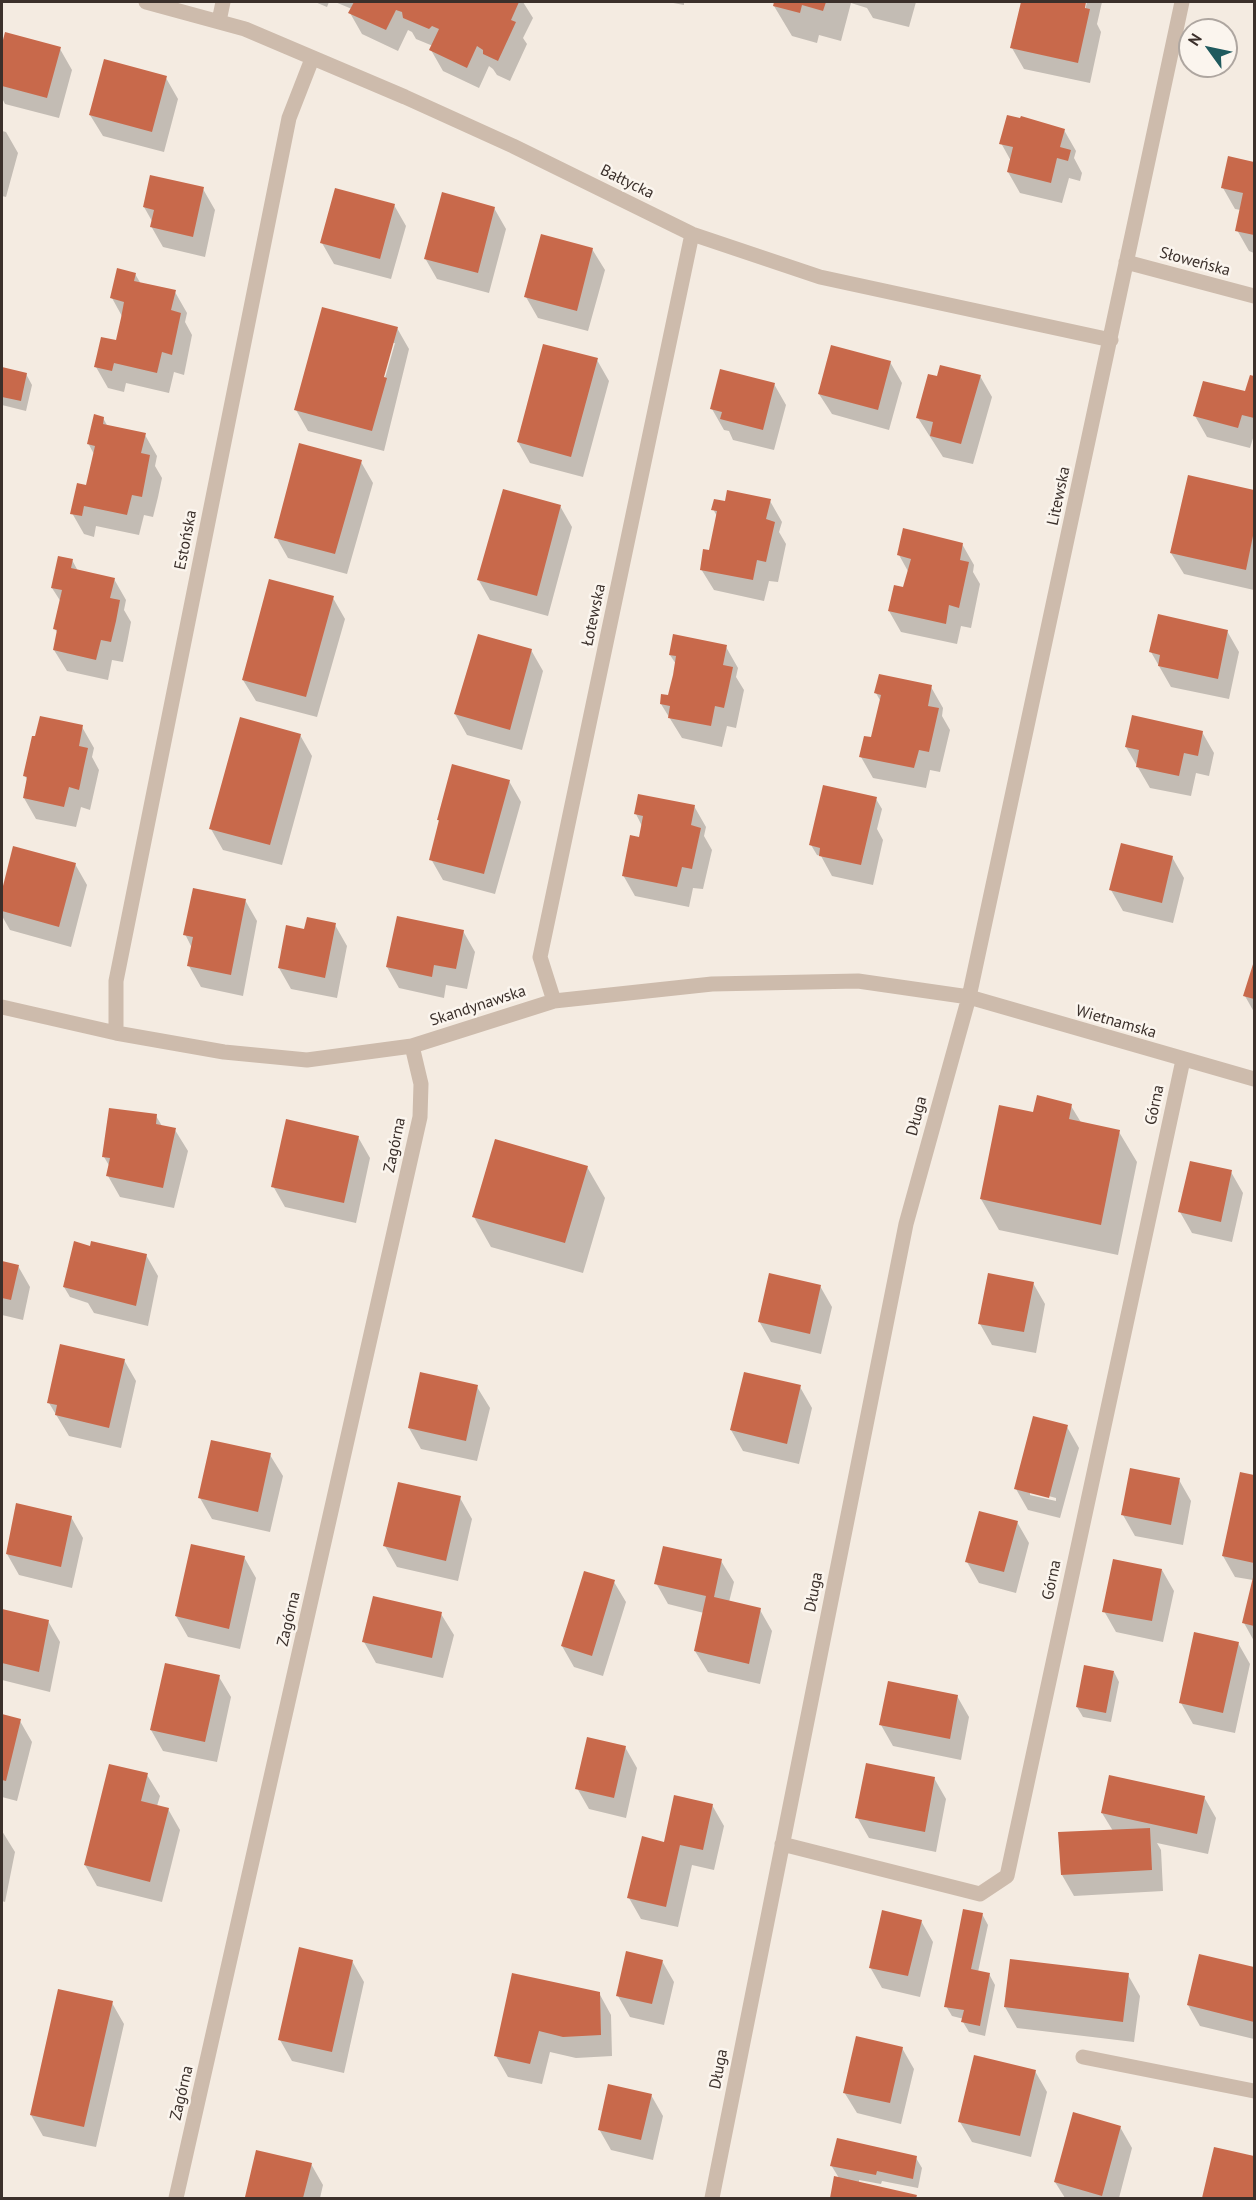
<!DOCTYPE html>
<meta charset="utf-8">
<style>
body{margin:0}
#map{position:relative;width:1256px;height:2200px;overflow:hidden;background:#f4ebe1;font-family:"PT Sans",sans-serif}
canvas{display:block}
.frame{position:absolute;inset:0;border:3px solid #3b302b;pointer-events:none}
.north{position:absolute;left:1178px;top:18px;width:60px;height:60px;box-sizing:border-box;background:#fbf5ee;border:2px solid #aea6a0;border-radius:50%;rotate:303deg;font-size:16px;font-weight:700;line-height:24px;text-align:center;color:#3b302b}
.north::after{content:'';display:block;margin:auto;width:21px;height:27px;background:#1f5a5e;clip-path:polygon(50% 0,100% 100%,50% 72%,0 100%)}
</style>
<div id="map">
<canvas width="1256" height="2200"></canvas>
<div class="frame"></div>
<div class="north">N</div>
</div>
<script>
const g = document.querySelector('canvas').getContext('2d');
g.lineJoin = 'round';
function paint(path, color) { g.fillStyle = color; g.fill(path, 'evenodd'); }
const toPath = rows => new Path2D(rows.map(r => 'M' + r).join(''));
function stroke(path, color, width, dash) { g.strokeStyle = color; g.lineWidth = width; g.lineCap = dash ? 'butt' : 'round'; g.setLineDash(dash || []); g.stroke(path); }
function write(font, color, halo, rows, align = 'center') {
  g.font = font + ' "PT Sans",sans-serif'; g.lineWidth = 5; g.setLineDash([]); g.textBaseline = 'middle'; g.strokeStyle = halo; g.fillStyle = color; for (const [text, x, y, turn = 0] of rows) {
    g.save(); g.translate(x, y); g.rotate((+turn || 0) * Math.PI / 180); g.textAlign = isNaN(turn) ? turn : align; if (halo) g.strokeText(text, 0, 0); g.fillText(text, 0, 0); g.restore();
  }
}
paint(toPath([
 [315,2,329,2,327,7],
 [335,2,523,2,533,18,523,38,527,44,510,81,497,75,493,69,489,66,479,88,443,71,431,50,433,46,416,39,412,32,408,30,398,51,362,34,350,13,352,9],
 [668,2,684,2,684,5],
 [775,2,916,2,909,27,873,18,867,8,851,3,841,41,819,35,817,43,792,36,774,6],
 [1022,2,1084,2,1081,15,1084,15,1087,2,1102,2,1097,24,1101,32,1090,83,1024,69,1012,48],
 [6,34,60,49,72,70,59,118,5,104,2,98,2,50],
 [166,78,178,99,164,152,103,136,90,115],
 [1064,130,1076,151,1074,158,1082,173,1080,181,1069,178,1062,203,1020,193,1008,172,1011,161,1001,143],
 [2,131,6,132,18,153,6,197,2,196],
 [1229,158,1254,164,1254,253,1249,251,1237,230,1241,210,1235,209,1223,188],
 [203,189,215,210,205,257,163,247,151,226,152,221,144,207],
 [394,205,406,226,391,279,334,264,322,243],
 [494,208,506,229,489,293,437,279,425,258],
 [592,249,605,270,588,331,538,318,526,297],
 [135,274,141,284,175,292,187,313,185,322,192,335,184,375,174,372,169,393,126,383,124,392,108,388,96,367,117,342,123,318,112,298],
 [397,328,409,349,384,451,308,431,296,410],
 [392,343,395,343,383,385,380,384],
 [597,360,609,381,583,477,530,463,518,442],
 [890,362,902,383,889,430,832,414,819,394],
 [2,369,26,374,32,385,26,411,2,405],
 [980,376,992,397,973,464,943,457,918,418,938,378],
 [1251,377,1254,377,1254,435,1250,448,1207,437,1195,416,1246,393],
 [774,384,786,405,774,450,733,440,729,431,724,430,712,409],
 [103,418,108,427,145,435,157,456,155,466,162,478,158,497,153,517,144,515,139,535,96,526,94,537,84,534,72,513,87,487,94,454,88,443],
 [361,462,373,483,347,574,288,558,276,537],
 [1189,477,1254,492,1254,590,1184,574,1171,553],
 [770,501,782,522,779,532,786,544,778,582,769,581,764,601,714,590,701,569,711,552,718,518,713,509,726,502],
 [560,506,572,527,548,616,490,600,478,579],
 [962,544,974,565,973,572,980,584,971,628,961,626,957,644,901,632,889,611,904,589,909,573,899,555],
 [72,560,78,571,114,579,126,600,124,610,131,622,127,643,123,662,112,660,108,680,67,671,54,650,58,634,55,629,61,602,52,588],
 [333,598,345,619,317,717,256,701,243,680],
 [1227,631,1239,652,1229,699,1171,687,1151,652],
 [726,647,738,668,736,677,744,690,736,728,727,726,722,747,682,738,661,704,669,697,676,664,670,655],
 [531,650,543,671,522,750,467,735,455,714],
 [931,687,943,708,942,716,950,730,940,772,930,770,926,788,873,778,861,757,873,739,881,702,876,693],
 [82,727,94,748,92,757,99,770,90,810,81,807,76,827,36,819,24,798,28,781,25,776],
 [1202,732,1214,753,1209,776,1196,773,1191,796,1150,788,1126,747],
 [300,735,312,756,282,865,223,850,211,829],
 [509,781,521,802,495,894,443,880,431,859,440,823,438,820],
 [876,799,882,809,877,829,883,840,873,885,832,876,821,856,817,855,811,845],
 [694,806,706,827,704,836,712,850,703,889,693,888,689,907,635,896,623,875,640,838,642,826,636,814],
 [15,848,75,864,87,885,71,947,10,930,2,916,2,896],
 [1172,857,1184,878,1173,923,1123,911,1111,890],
 [245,900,257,921,243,996,201,987,189,966,192,948,185,934],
 [335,925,347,946,337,998,291,989,279,968,306,931],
 [463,931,475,952,467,989,446,985,444,998,399,988,387,967],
 [1254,965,1254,1012,1245,996],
 [1071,1106,1082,1124,1119,1132,1137,1162,1118,1255,999,1230,981,1199,1034,1114],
 [156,1116,162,1126,175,1130,188,1151,174,1208,120,1197,108,1176,110,1167,104,1157],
 [358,1137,370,1158,356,1223,285,1207,273,1186],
 [587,1167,605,1198,583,1273,491,1247,474,1217],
 [1231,1172,1243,1193,1232,1242,1192,1233,1180,1212],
 [146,1255,158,1276,148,1326,94,1313,88,1303,70,1297,64,1287],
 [2,1262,18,1266,30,1287,23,1320,2,1315],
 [1033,1283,1045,1304,1036,1353,992,1345,980,1324],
 [820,1286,832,1307,821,1354,771,1342,759,1321],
 [124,1360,136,1381,121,1448,69,1436,49,1403],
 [477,1387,490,1408,477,1461,421,1449,409,1428],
 [800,1387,812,1408,799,1464,743,1451,731,1430],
 [1067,1427,1079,1448,1060,1518,1028,1510,1016,1489],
 [1030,1491,1056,1498,1056,1501,1030,1495],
 [270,1455,283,1476,270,1532,212,1519,200,1498],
 [1241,1473,1254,1476,1254,1641,1244,1623,1253,1580,1235,1577,1223,1556],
 [1179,1480,1191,1501,1183,1545,1135,1536,1123,1515],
 [460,1498,472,1519,458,1581,397,1567,385,1546],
 [71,1517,83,1538,72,1588,19,1575,7,1554],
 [1017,1522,1029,1543,1016,1593,979,1583,967,1562],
 [244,1557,256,1578,240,1649,188,1637,176,1616],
 [721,1561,734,1582,729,1602,760,1610,772,1631,760,1684,708,1672,695,1651,704,1613,668,1604,656,1583],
 [1162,1570,1174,1591,1163,1642,1116,1632,1104,1611],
 [614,1582,626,1602,603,1676,574,1667,562,1646],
 [2,1611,48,1621,60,1642,50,1692,2,1680],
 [441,1614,454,1635,443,1678,376,1663,364,1642],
 [1238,1643,1250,1664,1235,1733,1193,1724,1181,1703],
 [1114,1672,1119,1682,1111,1722,1083,1717,1077,1707],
 [219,1677,231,1697,217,1762,163,1751,151,1730],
 [957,1696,969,1717,961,1760,893,1746,881,1725],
 [2,1716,20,1721,32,1742,17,1801,2,1797],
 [625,1747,637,1768,626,1818,589,1809,577,1788],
 [147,1775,160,1796,157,1806,168,1809,180,1830,162,1902,97,1886,85,1865],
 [934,1778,946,1799,936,1852,869,1838,857,1817],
 [1204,1797,1216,1818,1208,1854,1157,1843,1161,1850,1163,1891,1074,1896,1062,1875,1113,1831,1102,1813],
 [712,1805,724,1826,714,1870,692,1865,678,1927,641,1919,629,1898,665,1843],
 [2,1831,15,1852,5,1902,2,1901],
 [982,1914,988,1925,978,1972,989,1974,995,1985,985,2036,969,2032,963,2022,964,2019,952,2016,946,2006],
 [921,1921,933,1942,920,1997,882,1988,870,1967],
 [1200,1956,1254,1969,1254,2039,1200,2026,1188,2005],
 [352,1961,364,1982,344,2073,292,2061,280,2040],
 [662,1961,674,1982,664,2025,630,2017,618,1996],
 [1128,1975,1140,1996,1134,2042,1017,2028,1005,2007],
 [599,1993,611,2015,612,2056,576,2058,550,2052,542,2084,508,2077,496,2056],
 [112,2003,124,2024,96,2147,43,2136,31,2115],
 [902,2048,914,2069,901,2124,857,2113,844,2092],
 [1035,2071,1047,2092,1031,2157,972,2142,960,2122],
 [651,2095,663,2116,653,2160,611,2150,599,2129],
 [1120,2127,1132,2148,1119,2198,1065,2198,1055,2182],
 [1215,2148,1254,2158,1254,2198,1204,2198],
 [916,2158,922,2168,918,2188,882,2181,881,2184,859,2180,859,2183,916,2196,917,2198,831,2198,839,2178,831,2165],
 [311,2164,323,2185,320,2198,247,2197]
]), '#0003');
paint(toPath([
 [354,2,519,2,511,20,516,22,498,61,483,54,483,50,477,46,467,68,429,50,439,29,432,26,429,29,403,18,402,12,396,10,386,30,348,13],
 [774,2,826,2,823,11,802,5,800,13,773,6],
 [1021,2,1086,2,1085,8,1090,9,1078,63,1010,48],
 [5,32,61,47,47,98,2,86,2,44],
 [104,59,167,76,152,132,89,115],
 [1007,115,1020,118,1021,116,1065,129,1060,147,1071,150,1068,161,1057,158,1051,183,1007,172,1013,147,999,144],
 [1228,156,1254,162,1254,235,1235,231,1243,193,1221,188],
 [150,175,204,187,193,237,150,227,154,210,143,207],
 [335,188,395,204,380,259,320,243],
 [442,192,495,207,478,273,424,259],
 [541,234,593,248,577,311,524,297],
 [117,268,136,273,134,281,176,290,171,310,181,313,172,355,162,352,157,373,114,363,112,371,94,367,101,337,116,340,121,318,124,302,110,298],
 [322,307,398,327,384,377,387,378,372,431,294,410],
 [543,344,598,358,571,457,517,442],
 [831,345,891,361,878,410,818,394],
 [940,365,981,375,961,444,930,436,933,422,916,418,928,374,937,376],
 [2,367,27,373,21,401,2,397],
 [720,369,775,383,763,430,720,419,722,412,710,409],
 [1250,375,1254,376,1254,418,1242,415,1238,428,1193,416,1203,381,1245,391],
 [94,414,104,417,103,424,146,433,141,453,150,455,142,497,132,495,127,515,84,506,82,516,70,514,77,483,86,485,95,446,87,444],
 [299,443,362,460,335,554,274,538],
 [1188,475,1254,490,1254,531,1246,570,1170,553],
 [503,489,561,505,537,596,477,580],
 [727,490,771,499,766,519,775,522,766,562,757,560,753,580,700,570,703,549,709,550,717,511,711,510,714,499,725,501],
 [903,528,963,543,960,560,969,562,959,608,949,605,946,624,888,611,894,585,903,587,911,559,897,555],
 [58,556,73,559,71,568,115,578,110,598,120,600,116,621,111,642,101,640,96,660,53,650,57,630,53,629,62,590,51,588],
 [269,579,334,596,306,697,242,680],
 [1158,614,1228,630,1218,679,1158,666,1160,655,1149,652],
 [478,634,532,649,510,730,454,714],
 [673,634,727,645,723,665,733,667,729,686,724,708,715,706,711,726,668,718,670,706,660,704,661,694,668,695,673,675,676,656,669,655],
 [879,674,932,685,928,706,939,708,929,752,919,750,914,768,859,757,864,736,871,737,881,695,874,693],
 [1132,715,1203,731,1198,756,1184,753,1179,776,1136,767,1139,750,1125,747],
 [40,716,83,725,79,746,88,748,84,766,79,790,69,787,64,807,23,798,27,777,23,776,32,736,35,736],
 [240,717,301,734,270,845,209,829],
 [452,764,510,780,484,874,429,860,439,820,437,820],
 [823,785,877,797,861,865,819,856,820,848,809,845],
 [638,794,695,805,691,825,701,828,692,869,682,867,677,887,622,876,630,835,639,837,643,816,634,814],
 [1121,843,1173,856,1162,903,1109,890],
 [13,846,76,863,59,927,2,911,2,890],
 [193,888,246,899,231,975,187,966,193,937,183,935],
 [397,916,464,930,456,969,434,965,432,977,386,967],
 [307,917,336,923,325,978,278,968,286,925,304,929],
 [1254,961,1254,999,1243,996],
 [1037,1095,1072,1104,1069,1119,1120,1130,1101,1225,980,1199,999,1105,1033,1112],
 [109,1108,157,1114,156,1124,176,1128,163,1188,106,1176,110,1158,102,1157],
 [286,1119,359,1136,344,1203,271,1187],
 [495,1139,588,1166,565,1243,472,1217],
 [1190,1161,1232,1170,1221,1222,1178,1212],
 [74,1241,90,1246,91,1241,147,1254,136,1306,63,1287],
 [2,1261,19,1265,11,1300,2,1298],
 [769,1273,821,1285,810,1334,758,1322],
 [988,1273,1034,1282,1024,1332,978,1324],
 [60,1344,125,1359,109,1428,55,1415,57,1405,47,1403],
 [420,1372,478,1385,466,1441,408,1428],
 [744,1372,801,1385,787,1444,730,1430],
 [1033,1416,1068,1425,1049,1498,1014,1489],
 [211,1440,271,1453,258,1512,198,1498],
 [1130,1468,1180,1478,1171,1525,1121,1515],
 [1240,1472,1254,1475,1254,1563,1222,1556],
 [398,1482,461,1496,446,1561,383,1546],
 [16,1503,72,1516,61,1567,6,1554],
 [979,1511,1018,1521,1004,1572,965,1562],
 [191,1544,245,1556,229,1629,175,1616],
 [663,1546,722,1559,714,1597,761,1608,749,1664,694,1651,706,1596,654,1584],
 [1113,1559,1162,1569,1152,1621,1102,1612],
 [584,1571,615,1580,592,1656,561,1646],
 [1254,1573,1254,1626,1242,1623],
 [373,1596,442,1612,432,1658,362,1642],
 [2,1609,49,1620,39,1672,2,1663],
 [1194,1632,1239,1642,1223,1713,1179,1703],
 [165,1663,220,1675,205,1742,150,1730],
 [1084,1665,1114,1671,1106,1713,1076,1707],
 [888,1681,958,1695,950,1739,879,1725],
 [2,1714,21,1719,6,1781,2,1780],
 [587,1737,626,1746,614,1798,575,1789],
 [866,1763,935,1777,925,1832,855,1818],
 [109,1764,148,1773,141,1801,169,1808,150,1882,84,1865],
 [1109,1775,1205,1796,1197,1834,1101,1813],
 [674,1795,713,1804,703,1850,680,1845,666,1907,627,1898,642,1836,664,1842],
 [1150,1828,1152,1870,1061,1875,1058,1832],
 [963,1909,983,1913,971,1969,990,1973,980,2026,961,2022,964,2010,944,2007],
 [882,1910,922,1920,908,1976,869,1968],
 [299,1947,353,1960,332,2052,278,2040],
 [626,1951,663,1960,652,2004,616,1996],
 [1199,1954,1254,1967,1254,2022,1187,2005],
 [1010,1959,1129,1973,1123,2022,1004,2007],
 [512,1973,600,1992,601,2035,563,2037,539,2031,530,2064,494,2056],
 [58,1989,113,2001,84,2127,30,2115],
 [856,2036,903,2047,890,2103,843,2093],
 [974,2055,1036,2070,1020,2136,958,2122],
 [608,2084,652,2094,641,2140,598,2130],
 [1073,2112,1121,2126,1102,2196,1054,2182],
 [837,2138,917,2156,913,2179,877,2171,876,2175,830,2166],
 [1214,2147,1254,2156,1254,2198,1202,2198],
 [256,2150,312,2163,303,2198,245,2197],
 [834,2176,917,2195,916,2198,830,2198]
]), '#c8694b');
stroke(toPath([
 [146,2,245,29,405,97,513,146,692,234,820,277,1111,340],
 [219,21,223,2],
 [1126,262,1254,296],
 [554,1001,540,957,692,234],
 [2,1007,116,1033,224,1052,307,1060,412,1046,554,1001,712,984,858,981,969,997,1254,1079],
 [116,1033,116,981,289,118,312,59],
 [782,1844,980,1894,1007,1876,1183,1060],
 [1083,2057,1254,2091],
 [176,2198,420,1117,421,1084,412,1046],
 [712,2198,906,1224,969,997,1182,2]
]), '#cdbbac', 15);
write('16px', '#3b302b', '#fbf5ee', [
 ["Bałtycka",627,182,26],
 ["Słoweńska",1195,262,15],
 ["Litewska",1059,496,-78],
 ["Estońska",186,540,-79],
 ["Łotewska",594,615,-78],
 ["Skandynawska",478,1006,-18],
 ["Wietnamska",1116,1022,16],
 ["Górna",1155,1105,-78],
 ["Długa",917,1116,-75],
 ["Zagórna",395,1145,-78],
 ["Górna",1052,1580,-78],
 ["Długa",814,1592,-79],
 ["Zagórna",289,1619,-77],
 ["Długa",719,2069,-79],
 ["Zagórna",182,2093,-77]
]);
</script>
